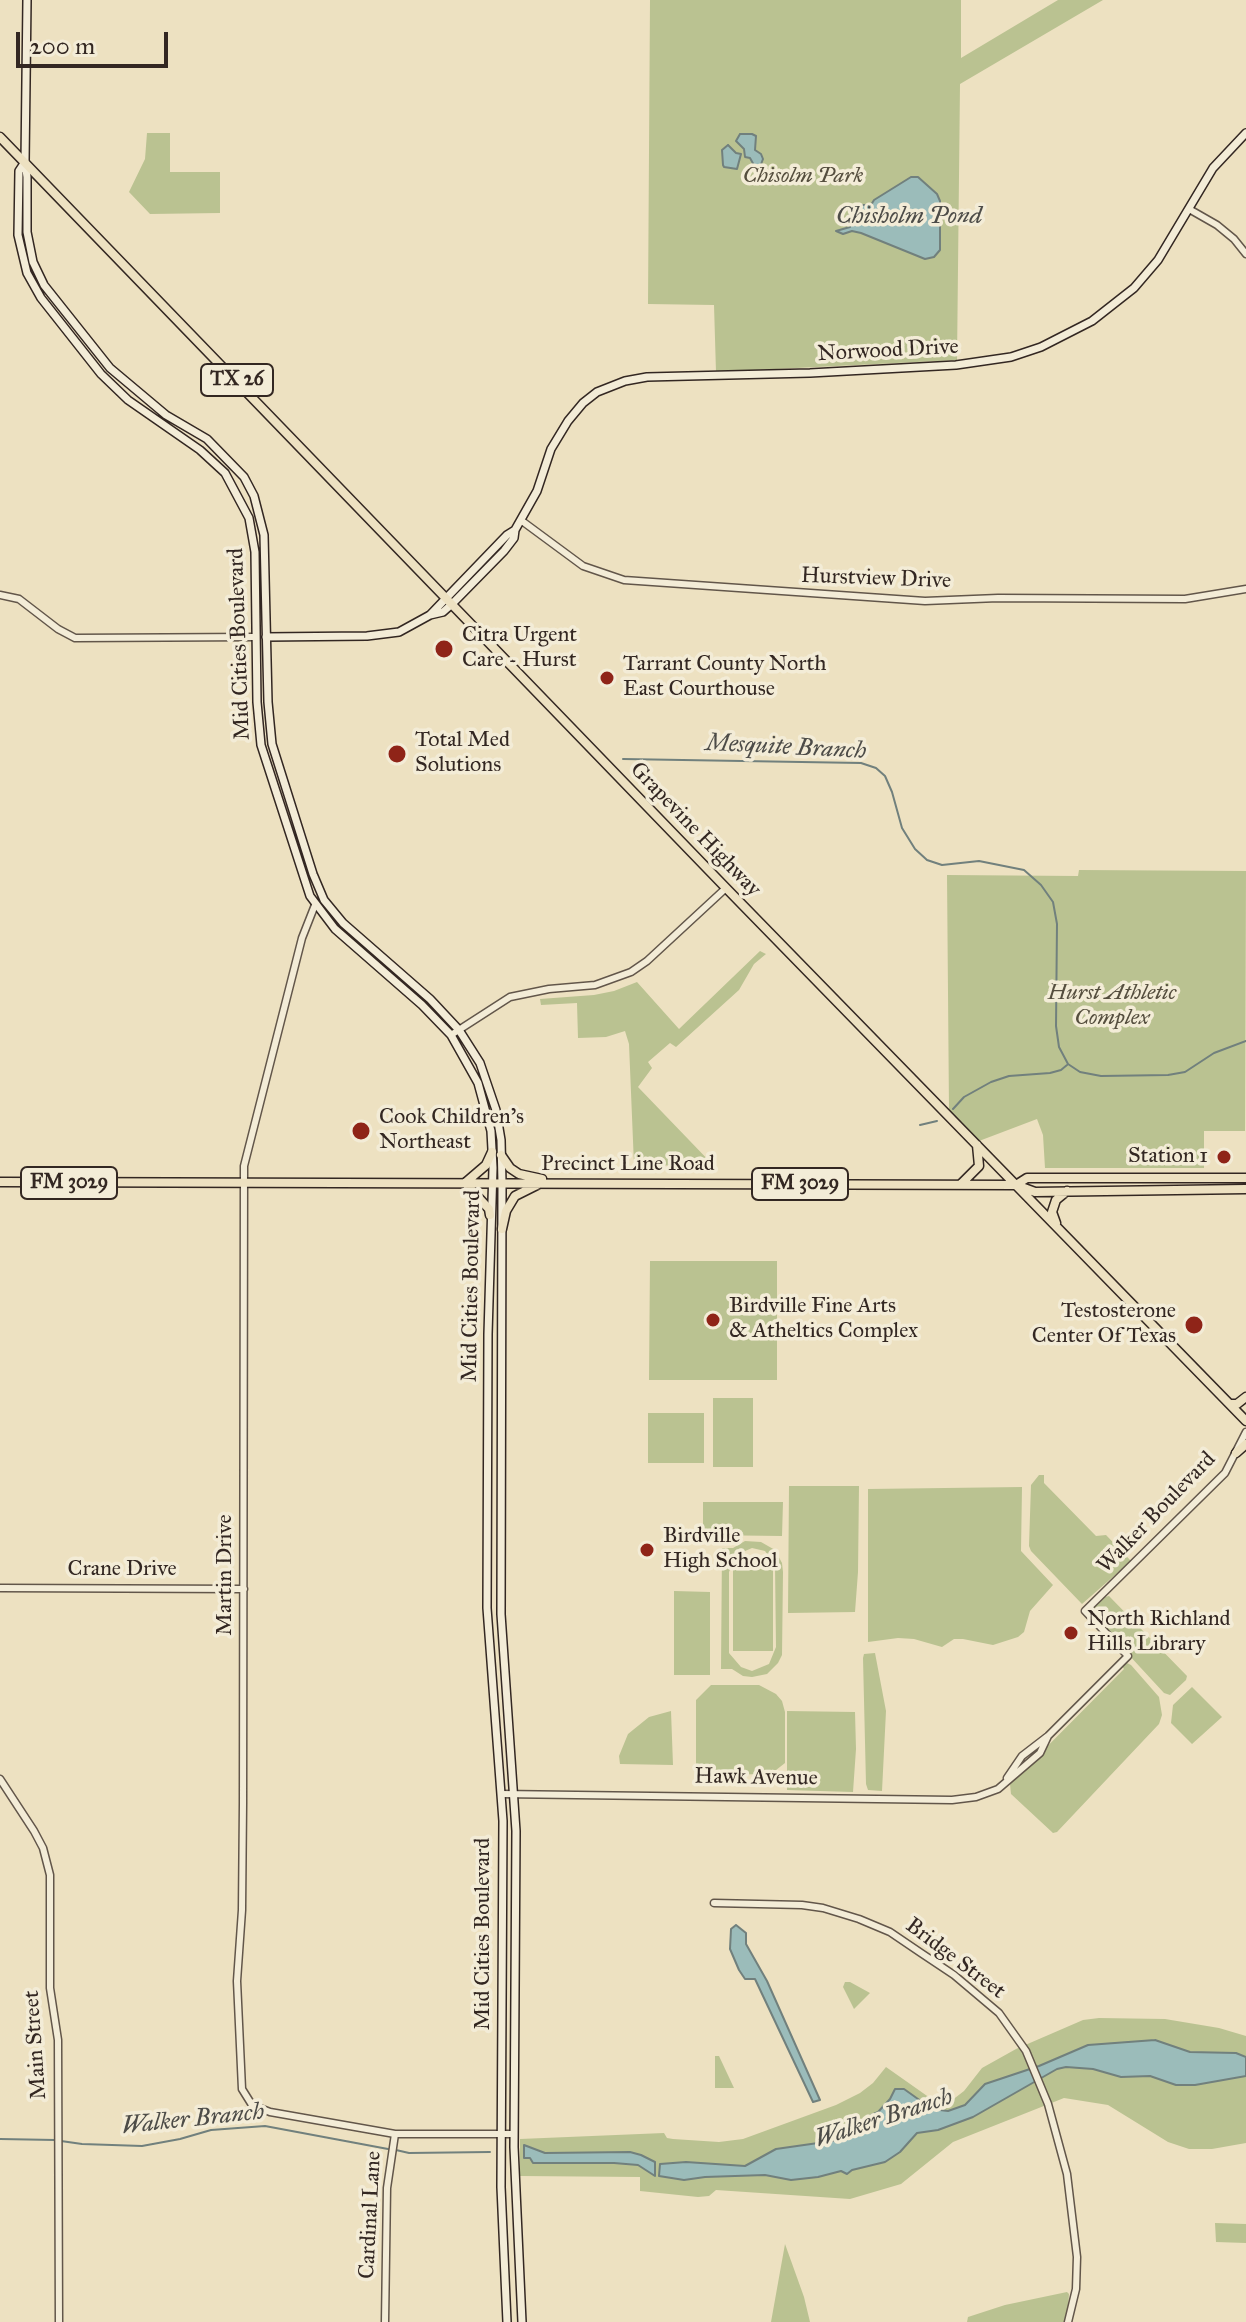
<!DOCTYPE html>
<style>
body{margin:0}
#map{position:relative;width:1246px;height:2322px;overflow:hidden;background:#ede1c1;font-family:"IM FELL Great Primer",serif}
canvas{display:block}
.scale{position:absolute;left:16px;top:32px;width:152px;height:36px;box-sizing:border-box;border:4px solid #332722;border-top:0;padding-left:10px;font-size:24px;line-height:28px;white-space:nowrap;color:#332722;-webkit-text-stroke:6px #f3ecd7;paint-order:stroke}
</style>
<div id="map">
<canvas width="1246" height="2322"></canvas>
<div class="scale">200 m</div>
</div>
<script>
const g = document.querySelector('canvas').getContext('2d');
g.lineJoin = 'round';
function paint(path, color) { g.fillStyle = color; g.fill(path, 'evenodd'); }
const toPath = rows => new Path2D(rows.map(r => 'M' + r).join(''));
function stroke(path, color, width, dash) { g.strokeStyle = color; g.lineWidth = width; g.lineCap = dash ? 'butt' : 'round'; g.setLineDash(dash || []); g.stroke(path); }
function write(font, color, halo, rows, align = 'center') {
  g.font = font + ' "IM FELL Great Primer",serif'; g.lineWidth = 7; g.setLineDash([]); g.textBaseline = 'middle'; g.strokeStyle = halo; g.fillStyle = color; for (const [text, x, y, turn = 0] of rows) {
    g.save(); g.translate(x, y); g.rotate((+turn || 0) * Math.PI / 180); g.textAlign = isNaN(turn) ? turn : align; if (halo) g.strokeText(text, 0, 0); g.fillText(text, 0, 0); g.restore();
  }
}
paint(toPath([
 [650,0,961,0,961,58,1058,0,1103,0,960,84,957,360,716,372,714,305,648,304],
 [147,133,170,133,170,172,220,172,220,213,150,214,129,192,145,159],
 [1079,870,1246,871,1245,1131,1204,1131,1204,1168,1045,1168,1043,1135,1037,1119,979,1141,949,1110,947,875,1078,876],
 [760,951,766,954,754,964,739,990,676,1047,670,1043,648,1062,652,1068,638,1087,714,1166,634,1165,629,1044,625,1031,606,1037,578,1038,577,1003,541,1005,540,999,594,995,614,991,637,982,679,1029],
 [650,1261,777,1261,777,1380,649,1380],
 [713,1398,753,1398,753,1467,713,1467],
 [648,1413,704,1413,704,1463,648,1463],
 [1039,1475,1044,1475,1044,1483,1096,1536,1106,1535,1131,1561,1082,1604,1031,1551,1029,1546,1031,1485],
 [789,1486,859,1486,858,1572,855,1612,788,1613],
 [1022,1487,1021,1551,1053,1585,1030,1611,1024,1632,1018,1637,993,1645,963,1639,954,1639,942,1647,914,1639,898,1638,868,1642,868,1489],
 [703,1502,783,1502,782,1536,703,1535],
 [745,1541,761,1542,775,1550,782,1563,783,1572,782,1655,778,1663,767,1674,752,1677,743,1676,732,1669,721,1669,722,1548,733,1548],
 [752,1548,765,1551,775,1565,776,1647,769,1664,752,1671,741,1667,729,1653,729,1572,736,1555],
 [733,1568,773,1568,773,1651,733,1651],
 [674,1591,710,1592,710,1675,674,1675],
 [1109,1596,1187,1676,1186,1680,1170,1695,1164,1693,1092,1615,1093,1608,1105,1597],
 [875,1653,886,1711,882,1791,868,1790,866,1784,863,1658,864,1654],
 [1127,1663,1131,1665,1159,1697,1162,1715,1159,1724,1057,1832,1053,1833,1011,1794,1010,1784,1124,1669,1122,1666],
 [711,1685,759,1685,776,1694,782,1701,785,1712,785,1763,771,1774,705,1775,696,1765,696,1700],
 [1192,1687,1222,1717,1192,1744,1171,1723,1173,1705],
 [671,1711,673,1765,620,1764,619,1756,628,1734,649,1717],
 [787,1711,855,1712,856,1749,853,1792,787,1790],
 [845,1982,850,1982,870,1993,854,2009,843,1987],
 [1099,2018,1165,2019,1219,2028,1246,2036,1246,2143,1212,2149,1189,2149,1168,2142,1108,2105,1064,2098,953,2142,901,2184,850,2199,716,2190,709,2196,698,2197,640,2191,640,2177,520,2176,520,2139,664,2133,667,2138,673,2139,719,2142,743,2139,836,2105,860,2093,873,2083,886,2067,930,2098,951,2101,964,2091,982,2068,1016,2049,1083,2020],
 [715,2056,719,2056,734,2088,715,2088],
 [1215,2223,1246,2224,1246,2243,1216,2242],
 [785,2244,804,2297,810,2322,771,2322],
 [1067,2292,1069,2294,1068,2308,1064,2322,967,2322,968,2317,1005,2305]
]), '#bac291');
const water = toPath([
 [740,134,752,134,756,136,755,150,761,154,763,159,760,167,755,167,750,158,745,157,744,149,736,141,740,134],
 [728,145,736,153,741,154,737,169,724,167,723,165,722,150,728,145],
 [911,177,918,177,937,194,940,201,940,250,934,257,925,259,861,233,852,231,843,234,836,231,850,227,848,217,857,205,871,205,874,200,911,177],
 [736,1925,746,1933,746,1944,767,1981,820,2100,813,2102,755,1979,745,1979,739,1970,730,1949,731,1929,736,1925],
 [1155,2040,1190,2052,1236,2053,1246,2057,1246,2076,1195,2085,1176,2085,1150,2076,1121,2077,1093,2069,1066,2067,1057,2069,973,2117,938,2130,917,2133,900,2152,885,2162,852,2170,847,2174,841,2171,818,2177,791,2180,765,2175,705,2177,684,2180,659,2176,660,2164,686,2162,745,2166,776,2149,839,2140,856,2129,867,2117,878,2112,890,2099,895,2089,904,2089,932,2109,948,2111,965,2105,985,2084,1039,2066,1088,2045,1155,2040],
 [524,2145,545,2153,630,2152,641,2155,655,2162,655,2176,638,2165,614,2163,533,2163,530,2158,524,2158,524,2145]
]);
paint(water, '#9bbcba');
stroke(water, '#71807d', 2);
stroke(toPath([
 [623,759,861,763,876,768,885,776,892,792,902,828,915,849,927,860,942,865,979,861,1024,870,1041,885,1053,902,1057,924,1056,1026,1059,1047,1068,1064,1080,1072,1101,1076,1168,1075,1185,1072,1214,1053,1246,1041],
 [953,1109,964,1097,991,1082,1009,1076,1050,1073,1061,1070,1067,1065],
 [920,1125,937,1121],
 [0,2139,55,2140],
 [61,2141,82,2144,142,2146,180,2139,211,2130,265,2126,388,2149],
 [396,2150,409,2153,490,2152]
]), '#71807d', 2);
const tertiary = toPath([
 [1189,209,1217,225,1234,239,1246,254],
 [522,521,583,566,624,580,925,601,998,598,1185,599,1246,589],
 [0,595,19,599,58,629,75,638,256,637],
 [315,905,302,938,244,1166,243,1804,242,1910,237,1981,242,2089,252,2105,270,2112,395,2134,514,2134],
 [451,1035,510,997,549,989,595,985,631,972,647,961,726,888],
 [0,1588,244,1589],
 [1007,1778,1022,1756,1048,1736,1128,1656,1085,1611,1225,1473,1246,1432],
 [0,1779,34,1831,43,1848,50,1875,50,1988,58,2040,59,2322],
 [501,1794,952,1800,976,1797,998,1789,1040,1753,1048,1736],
 [714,1903,802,1905,823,1908,859,1919,890,1932,921,1953,954,1975,999,2013,1026,2051,1048,2104,1067,2174,1077,2257,1076,2289,1068,2322],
 [385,2322,387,2188,395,2134]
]);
const secondary = toPath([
 [27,0,25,162,27,177,27,232,33,262,44,285,110,368,166,415,207,439,244,477,254,496,264,535,268,702,272,744,313,874,324,900,343,923,430,999,459,1030,480,1063,496,1110,501,1140,502,1183,501,1614,516,1831,514,2147,522,2322],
 [25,162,19,171,18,235,27,273,41,298,101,374,128,400,200,450,225,473,249,518,255,552,257,702,261,745,310,896,335,929,422,1005,451,1035,478,1083,491,1131,493,1168,488,1334,487,1608,503,1821,501,2187,507,2322],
 [430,615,443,612,452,604,504,551,514,538,515,530,537,491,551,449,568,421,583,403,597,392,625,381,647,377,810,373,956,365,1011,357,1041,347,1092,321,1134,288,1158,260,1213,168,1246,133],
 [266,637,367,636,399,632,430,615,507,535,515,530]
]);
const primary = toPath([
 [0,137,726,888,1246,1421],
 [501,1155,510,1168,519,1174,542,1179],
 [0,1182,1016,1185,1035,1192,1246,1189],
 [961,1184,979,1166,977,1145],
 [1016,1185,1027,1178,1246,1178],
 [490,1215,489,1209,465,1183,486,1165,492,1152],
 [1056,1223,1052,1212,1056,1200,1067,1191],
 [502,1229,506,1211,515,1196,539,1184],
 [1230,1404,1237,1404,1246,1397],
 [1236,1453,1246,1444]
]);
stroke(tertiary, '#62564a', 9);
stroke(secondary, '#332722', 10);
stroke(primary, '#332722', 11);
stroke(tertiary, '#f3ecd7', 6);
stroke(secondary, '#f3ecd7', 7);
stroke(primary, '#ede1c1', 8);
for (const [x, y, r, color] of [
 [444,649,10,"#8f2418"],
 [607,678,8,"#8f2418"],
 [397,754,10,"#8f2418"],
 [361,1131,10,"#8f2418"],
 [1224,1157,8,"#8f2418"],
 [713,1320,8,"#8f2418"],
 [1194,1325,10,"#8f2418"],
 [647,1550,8,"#8f2418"],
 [1071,1633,8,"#8f2418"]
]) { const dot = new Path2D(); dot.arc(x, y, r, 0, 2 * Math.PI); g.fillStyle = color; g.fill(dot); stroke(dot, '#f3ecd7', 3); }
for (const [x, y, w] of [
 [237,380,72],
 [69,1183,96],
 [800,1184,96]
]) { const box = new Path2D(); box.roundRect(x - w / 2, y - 16, w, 32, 6); g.fillStyle = '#f3ecd7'; g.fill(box); stroke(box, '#332722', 2); }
write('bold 20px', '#332722', null, [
 ["TX 26",237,380],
 ["FM 3029",69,1183],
 ["FM 3029",800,1184]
]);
write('italic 22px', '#554e3e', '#f3ecd7', [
 ["Chisolm Park",803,177],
 ["Hurst Athletic",1112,994],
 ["Complex",1112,1019]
]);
write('22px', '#332722', '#f3ecd7', [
 ["Norwood Drive",888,351,-3],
 ["Hurstview Drive",876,579,2],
 ["Mid Cities Boulevard",240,644,-92],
 ["Grapevine Highway",695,830,46],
 ["Precinct Line Road",628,1165],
 ["Mid Cities Boulevard",472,1286,-89],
 ["Walker Boulevard",1157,1513,-46],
 ["Crane Drive",122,1570],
 ["Martin Drive",226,1575,-90],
 ["Hawk Avenue",756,1778,1],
 ["Mid Cities Boulevard",484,1934,-90],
 ["Bridge Street",955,1959,37],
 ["Main Street",36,2045,-94],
 ["Cardinal Lane",371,2215,-87]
]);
write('22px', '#332722', '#f3ecd7', [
 ["Citra Urgent",462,636],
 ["Care - Hurst",462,661],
 ["Tarrant County North",623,665],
 ["East Courthouse",623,690],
 ["Total Med",415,741],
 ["Solutions",415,766],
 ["Cook Children's",379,1118],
 ["Northeast",379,1143],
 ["Station 1",1208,1157,"right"],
 ["Birdville Fine Arts",729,1307],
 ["& Atheltics Complex",729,1332],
 ["Testosterone",1176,1312,"right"],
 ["Center Of Texas",1176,1337,"right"],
 ["Birdville",663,1537],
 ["High School",663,1562],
 ["North Richland",1087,1620],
 ["Hills Library",1087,1645]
], 'left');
write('italic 24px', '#4d4c48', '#f3ecd7', [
 ["Chisholm Pond",909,217],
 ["Mesquite Branch",786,748,3],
 ["Walker Branch",884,2119,-18],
 ["Walker Branch",193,2120,-6]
]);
</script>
